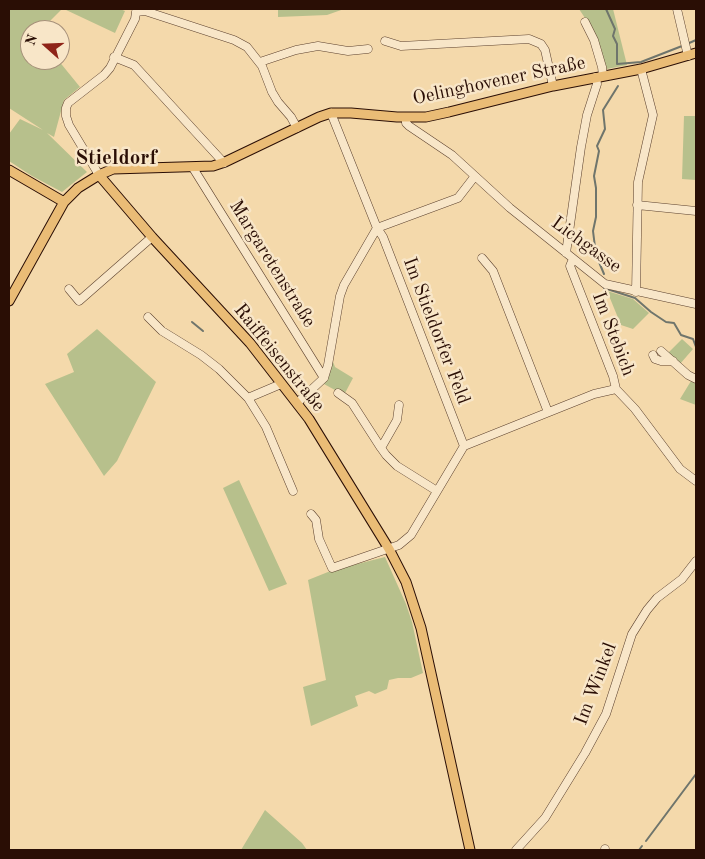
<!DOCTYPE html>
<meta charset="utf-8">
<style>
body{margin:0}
#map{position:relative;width:705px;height:859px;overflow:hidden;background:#f4d9ab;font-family:"Old Standard TT",serif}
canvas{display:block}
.frame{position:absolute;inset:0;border:10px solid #2a0e05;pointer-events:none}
.north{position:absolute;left:20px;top:20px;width:50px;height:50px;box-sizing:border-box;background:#f8e6c8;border:1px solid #a6907a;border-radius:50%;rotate:290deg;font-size:14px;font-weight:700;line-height:20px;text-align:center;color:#2a0e05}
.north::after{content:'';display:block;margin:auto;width:18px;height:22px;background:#8f2418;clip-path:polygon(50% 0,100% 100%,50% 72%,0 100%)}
</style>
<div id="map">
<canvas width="705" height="859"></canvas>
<div class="frame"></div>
<div class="north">N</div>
</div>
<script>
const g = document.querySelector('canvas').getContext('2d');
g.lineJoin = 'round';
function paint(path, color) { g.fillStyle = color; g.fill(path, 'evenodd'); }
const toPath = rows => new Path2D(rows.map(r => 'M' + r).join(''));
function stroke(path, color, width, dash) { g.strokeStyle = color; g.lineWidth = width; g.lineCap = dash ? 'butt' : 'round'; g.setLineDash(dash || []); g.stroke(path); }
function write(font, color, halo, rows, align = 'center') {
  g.font = font + ' "Old Standard TT",serif'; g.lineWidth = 5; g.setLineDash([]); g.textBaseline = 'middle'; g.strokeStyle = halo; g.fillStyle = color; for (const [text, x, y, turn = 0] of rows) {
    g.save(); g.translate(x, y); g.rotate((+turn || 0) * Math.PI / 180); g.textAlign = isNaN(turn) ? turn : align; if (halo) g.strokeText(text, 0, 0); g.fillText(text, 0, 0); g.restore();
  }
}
paint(toPath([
 [9,9,62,9,41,30,30,30,30,60,58,60,80,87,64,100,54,137,47,133,87,172,62,192,32,176,9,161,9,134,20,119,43,130,9,108],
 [64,9,120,9,125,11,115,33],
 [278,9,344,9,327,15,278,17],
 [579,9,613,9,627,65,607,69,593,30],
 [684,116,696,116,696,180,682,179],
 [607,291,633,299,649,313,633,329,621,325],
 [97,329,156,382,117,461,104,476,45,384,74,372,67,354],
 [682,339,693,349,680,364,668,353],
 [332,359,335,367,353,378,344,395,324,384,327,378],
 [691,381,696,383,696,405,680,399],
 [239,480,287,584,269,591,223,488],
 [385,557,406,604,412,622,423,673,411,678,398,678,389,680,387,689,375,694,369,691,355,696,358,706,311,726,303,687,326,680,308,580,333,570],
 [265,810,302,843,307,850,241,850]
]), '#b7c08c');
stroke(toPath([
 [606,9,615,29,613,36,617,44,617,64,641,62,682,46],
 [687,44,696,40],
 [604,274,596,255,593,231,596,217,596,188,594,176,599,151,597,146,605,129,603,110,618,86],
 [604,288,635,298,651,312,666,322,674,323,681,335,693,339,696,347],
 [192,322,203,331],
 [646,841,696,774],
 [639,850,642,846]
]), '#6f756c', 2);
const minor = toPath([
 [677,9,688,56],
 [136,12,145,11,234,40,247,47,262,66,272,92,278,102,291,117,297,128],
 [585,22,594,40,602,67,603,76],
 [385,41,401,46,529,39,541,44,545,50,553,86],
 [114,57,134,65,224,163],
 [260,62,296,50,318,46,348,51,368,49],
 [331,113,377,228,383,237,464,446],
 [406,117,406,123,409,126,452,155,510,208,605,284,696,304],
 [193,168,324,378],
 [99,175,69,125,66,116,66,108,68,103,104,75,110,68,135,19,136,12],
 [637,205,696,211],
 [377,228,458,198,475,176],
 [566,253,581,147,587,115,597,84,596,77],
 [482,258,493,271,548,412],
 [573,259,570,266,613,376,616,389,635,409,680,469,696,481],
 [69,289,79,301,152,237],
 [636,292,638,182,653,115,641,69],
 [148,317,162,331,201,355,219,369,248,398,266,427,293,491],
 [661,351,688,375,696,379],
 [653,355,655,359,661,361,673,361],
 [338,393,352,403,381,448],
 [248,398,281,384],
 [297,403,324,378,328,365,340,296,344,285,377,228],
 [399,405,397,420,381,448,386,455,397,466,437,491],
 [311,514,316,520,319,539,332,568,399,545,411,535,464,446,594,394,616,389],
 [516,850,545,818,585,753,606,714,632,634,647,610,657,598,682,579,696,561],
 [605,850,605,849]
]);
const major = toPath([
 [9,170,64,202],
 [99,175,152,237,250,343,309,419,389,549,406,582,421,628,470,850],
 [9,301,64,202,78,188,99,175,113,169,213,166,225,162,319,117,331,113,351,113,397,117,426,117,449,112,553,86,641,69,696,53]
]);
stroke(minor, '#5c412e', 9);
stroke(major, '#2a0e05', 11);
stroke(minor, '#f8e6c8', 8);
stroke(major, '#eabc76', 9);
write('19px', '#2a0e05', '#f8e6c8', [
 ["Oelinghovener Straße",499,81,-12],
 ["Lichgasse",586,245,36],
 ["Margaretenstraße",272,264,58],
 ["Im Stieldorfer Feld",436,331,69],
 ["Im Stebich",613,334,69],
 ["Raiffeisenstraße",279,358,51],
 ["Im Winkel",596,684,-69]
]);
write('bold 21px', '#2a0e05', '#f8e6c8', [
 ["Stieldorf",116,158]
]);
</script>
